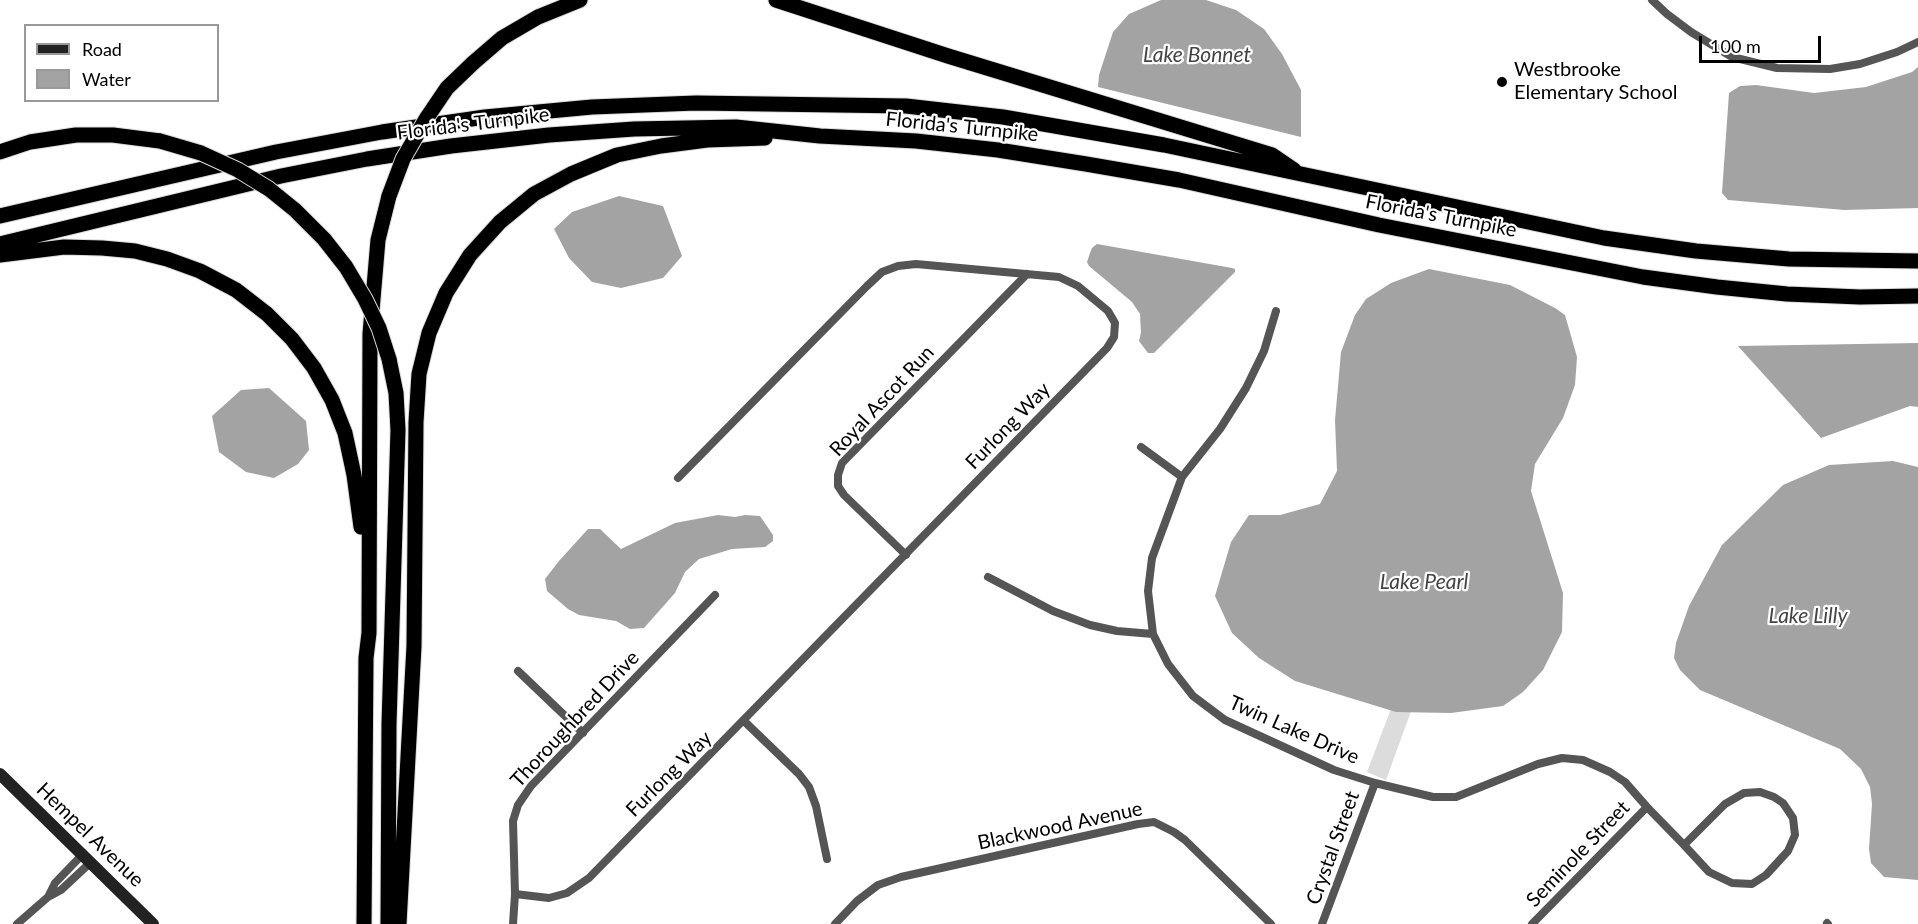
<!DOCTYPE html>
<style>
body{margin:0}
#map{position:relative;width:1918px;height:924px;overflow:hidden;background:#fff;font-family:Lato,sans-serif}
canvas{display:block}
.legend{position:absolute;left:24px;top:24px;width:195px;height:78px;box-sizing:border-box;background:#fff;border:2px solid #999;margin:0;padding:8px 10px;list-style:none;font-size:18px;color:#000}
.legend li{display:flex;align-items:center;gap:12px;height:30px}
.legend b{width:30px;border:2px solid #999}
.scale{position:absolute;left:1699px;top:36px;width:122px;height:27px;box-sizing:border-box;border:3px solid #000;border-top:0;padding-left:8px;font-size:18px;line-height:21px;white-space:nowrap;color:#000;-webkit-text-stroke:4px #fff;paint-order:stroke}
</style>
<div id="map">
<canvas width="1918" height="924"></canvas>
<ul class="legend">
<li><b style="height:8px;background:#222"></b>Road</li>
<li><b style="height:16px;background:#a3a3a3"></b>Water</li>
</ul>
<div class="scale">100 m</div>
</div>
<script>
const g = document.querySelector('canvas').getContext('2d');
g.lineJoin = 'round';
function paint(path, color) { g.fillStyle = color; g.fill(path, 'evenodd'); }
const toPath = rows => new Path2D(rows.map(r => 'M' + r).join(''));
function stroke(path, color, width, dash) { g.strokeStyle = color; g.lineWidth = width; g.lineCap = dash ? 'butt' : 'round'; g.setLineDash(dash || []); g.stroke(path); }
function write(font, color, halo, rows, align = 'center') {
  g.font = font + ' Lato,sans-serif'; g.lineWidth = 4.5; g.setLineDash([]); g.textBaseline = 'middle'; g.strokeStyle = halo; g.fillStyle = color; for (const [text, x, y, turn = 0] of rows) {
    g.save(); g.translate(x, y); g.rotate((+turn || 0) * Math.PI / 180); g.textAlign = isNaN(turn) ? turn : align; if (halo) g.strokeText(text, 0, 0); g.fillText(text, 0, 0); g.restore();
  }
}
paint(toPath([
 [1400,685,1418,692,1386,780,1367,772]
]), '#dcdcdc');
paint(toPath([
 [1161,0,1206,0,1236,10,1264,29,1282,54,1301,90,1301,137,1098,87,1099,75,1113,32,1129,14],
 [1918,67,1918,208,1844,210,1728,200,1722,193,1729,93,1740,86,1756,85,1814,93,1866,87,1912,72],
 [619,196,663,206,682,256,663,278,621,288,592,282,569,258,554,229,572,212],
 [1097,244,1232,268,1235,269,1235,272,1154,353,1148,353,1139,341,1141,333,1140,314,1132,302,1089,266,1087,262,1090,253,1092,248],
 [1429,269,1510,285,1555,308,1565,315,1577,357,1575,385,1563,418,1535,464,1531,491,1563,593,1562,632,1543,670,1523,692,1503,706,1451,713,1396,712,1295,681,1259,658,1232,633,1215,596,1231,542,1249,515,1280,515,1320,504,1337,471,1335,420,1341,352,1355,315,1366,299,1391,283],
 [1918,343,1918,407,1910,406,1821,438,1738,346],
 [269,388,306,421,309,450,298,464,274,478,246,472,219,452,212,416,241,390],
 [1893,461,1918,467,1918,880,1884,877,1871,863,1869,849,1872,804,1870,787,1861,769,1840,749,1700,690,1680,670,1674,658,1676,643,1689,606,1722,545,1783,485,1829,465],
 [718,515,735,517,745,515,760,516,773,535,773,541,765,547,732,549,699,559,685,572,675,593,644,628,630,629,616,621,579,615,568,609,547,591,545,579,559,561,588,529,600,529,621,549,675,523]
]), '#a3a3a3');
const highway = toPath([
 [776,0,948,56,1272,155,1294,170],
 [473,63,502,38,538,17,580,0],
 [0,152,30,142,76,135,113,135,160,141],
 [0,216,276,152,382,132,485,117,592,107,696,103,906,106,1003,117,1164,145,1604,238,1696,251,1789,259,1918,261],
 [0,244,281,176,367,159,451,146,549,135,634,129,736,127,820,136,916,141,998,150,1086,164,1179,180,1379,225,1643,277,1717,287,1787,294,1860,297,1918,296],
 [0,255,64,247,102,248,135,251,167,259,200,271,236,290,267,314,292,339,314,368,332,400,345,433,354,475,361,527],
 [364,924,366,658,369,633,370,334,378,240,389,196],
 [388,924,389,724,398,430,396,393,389,359],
 [399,924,414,646,416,422,419,374,429,333,446,293,470,255,500,222,534,194,571,174,617,155,661,146,707,140,765,138]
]);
stroke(highway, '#dbdbdb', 17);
stroke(toPath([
 [1652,0,1667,14,1691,32,1732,57,1777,68,1830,69,1860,64,1897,52,1918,42],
 [1276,311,1264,351,1246,388,1220,429,1182,477,1152,558,1148,591,1153,634,1168,664,1193,696,1225,720,1334,770,1375,783,1433,797,1456,797,1538,764,1562,758,1583,760,1610,772,1625,782,1647,807,1684,845,1709,872,1732,883,1752,884,1766,875,1788,851,1795,835,1793,818,1783,803,1774,797,1760,792,1744,793,1725,804,1684,845],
 [1141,447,1182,477],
 [906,555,844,495,838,486,838,475,842,463,1027,274],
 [988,577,1053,611,1090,625,1117,631,1153,634],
 [518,671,583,733],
 [744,721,799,774,809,787,816,806,827,859],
 [515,894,549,898,567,893,589,878,1107,348,1114,337,1115,323,1108,311,1078,286,1059,277,916,264,898,266,882,272,867,286,678,478],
 [48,897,55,883,82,855],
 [1827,923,1828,924],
 [17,924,48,897,61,890,90,863],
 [513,924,515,894,513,821,518,805,531,786,715,595],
 [835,924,857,901,878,885,901,877,1138,824,1154,822,1174,832,1185,840,1271,924],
 [1322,924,1375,783],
 [1532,924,1647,807]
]), '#555', 8);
stroke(toPath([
 [0,774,153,924]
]), '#222', 12);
stroke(highway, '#000', 15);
const highwayBridge = toPath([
 [160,141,201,153,238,170,269,189,295,210,324,239,346,267,365,299,379,328,389,359],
 [389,196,403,159,426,119,447,88,473,63]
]);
stroke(highwayBridge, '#dbdbdb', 17, []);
stroke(highwayBridge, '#000', 15);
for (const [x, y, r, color] of [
 [1502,82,6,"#000"]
]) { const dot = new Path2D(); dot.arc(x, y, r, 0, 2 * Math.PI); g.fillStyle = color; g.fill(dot); stroke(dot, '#fff', 2); }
write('20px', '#000', '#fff', [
 ["Westbrooke",1514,70],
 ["Elementary School",1514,93]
], 'left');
write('20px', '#000', '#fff', [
 ["Florida's Turnpike",473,124,-7],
 ["Florida's Turnpike",962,127,6],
 ["Florida's Turnpike",1441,216,11],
 ["Royal Ascot Run",882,401,-47],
 ["Furlong Way",1008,426,-46],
 ["Thoroughbred Drive",575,719,-47],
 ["Twin Lake Drive",1294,730,24],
 ["Furlong Way",669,774,-45],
 ["Blackwood Avenue",1060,826,-12],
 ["Hempel Avenue",90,835,44],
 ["Crystal Street",1333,848,-70],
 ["Seminole Street",1578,854,-46]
]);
write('italic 21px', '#444', '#fff', [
 ["Lake Bonnet",1197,55],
 ["Lake Pearl",1424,582],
 ["Lake Lilly",1808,616]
]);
</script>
